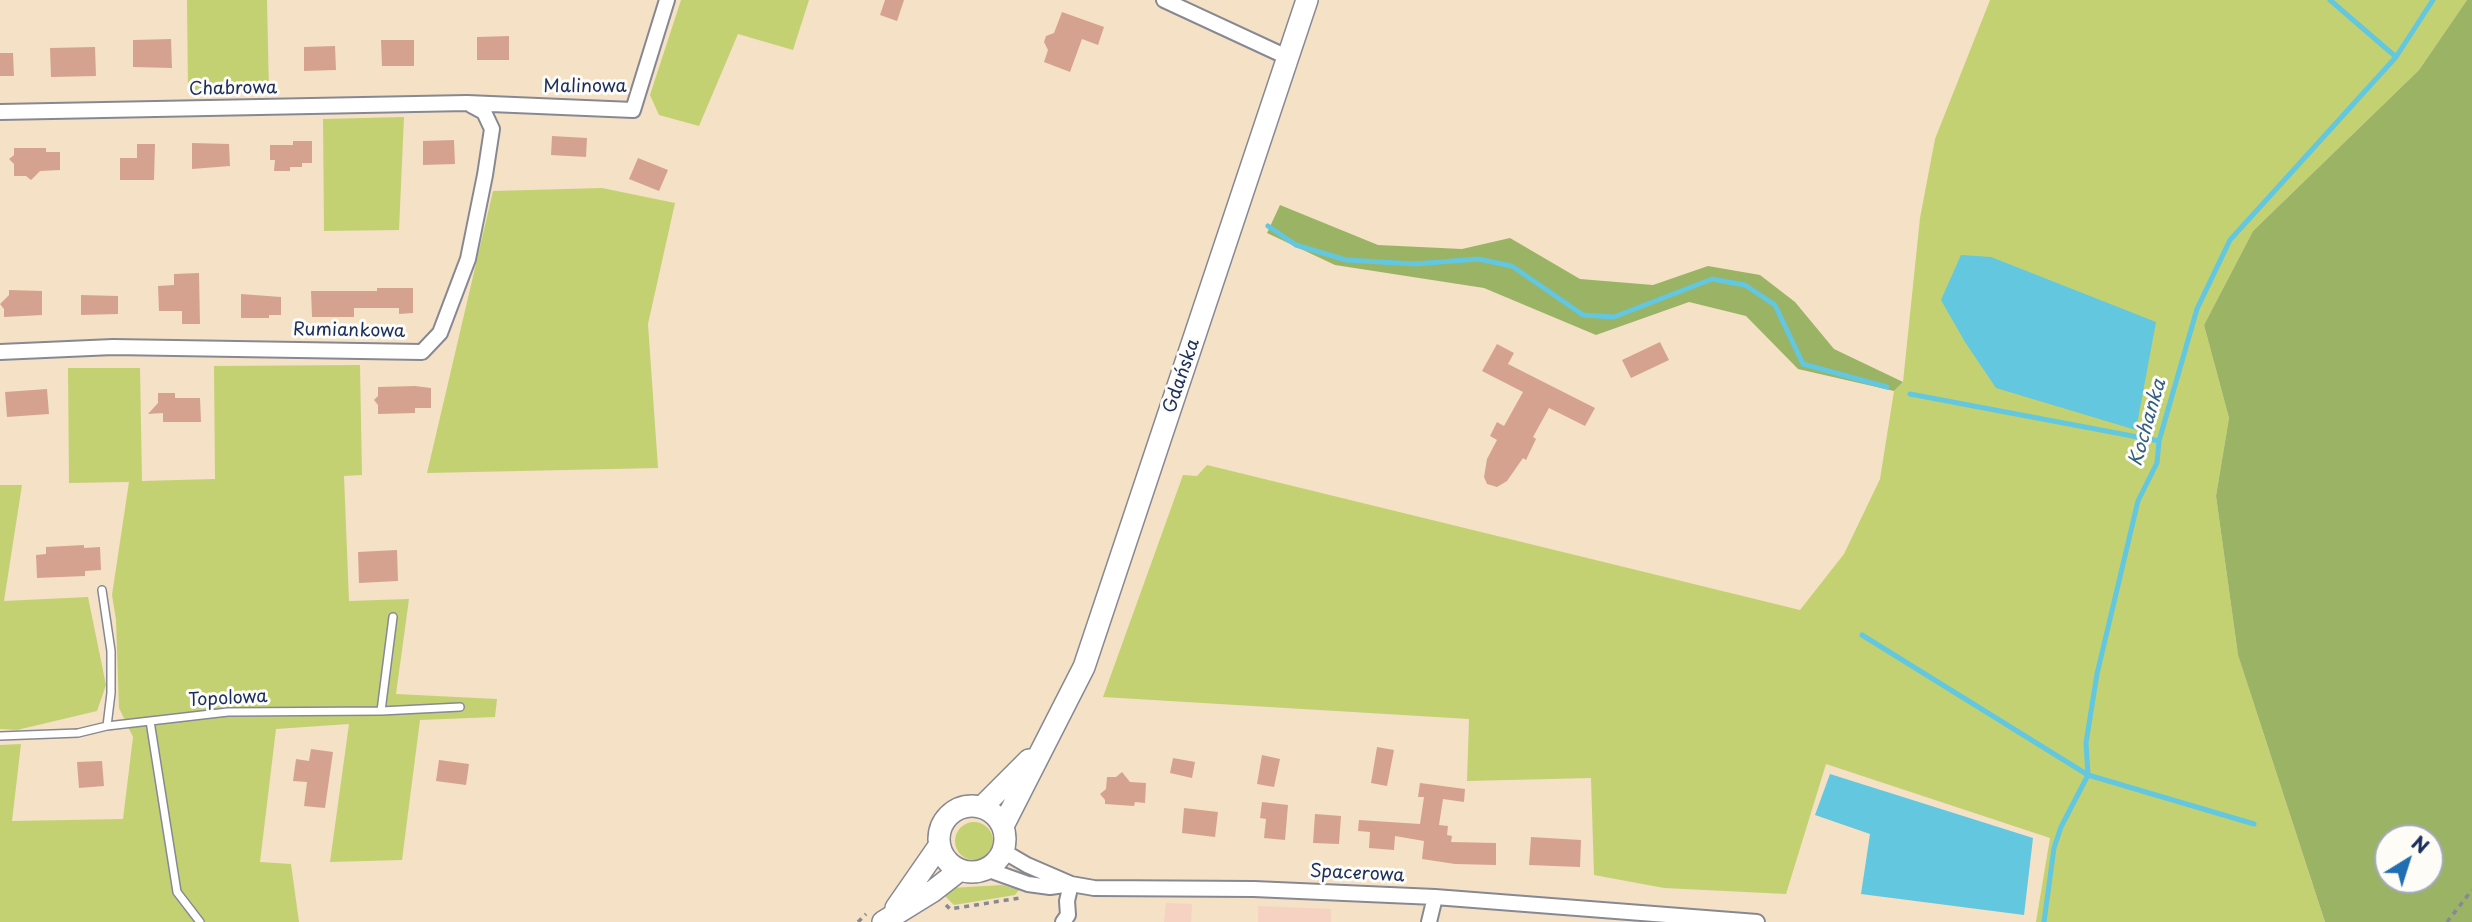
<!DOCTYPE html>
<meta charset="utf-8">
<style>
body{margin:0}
#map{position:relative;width:2472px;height:922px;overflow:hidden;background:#f5e1c6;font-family:"Playpen Sans",sans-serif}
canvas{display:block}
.north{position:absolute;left:2374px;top:824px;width:70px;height:70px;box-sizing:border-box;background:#fdfcf7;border:2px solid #a3aaba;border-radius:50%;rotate:38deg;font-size:19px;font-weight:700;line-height:28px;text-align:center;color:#1b2f5e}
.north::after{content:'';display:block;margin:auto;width:24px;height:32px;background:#1f6fb2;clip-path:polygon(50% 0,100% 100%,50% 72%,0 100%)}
</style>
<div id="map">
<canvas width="2472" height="922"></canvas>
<div class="north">N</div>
</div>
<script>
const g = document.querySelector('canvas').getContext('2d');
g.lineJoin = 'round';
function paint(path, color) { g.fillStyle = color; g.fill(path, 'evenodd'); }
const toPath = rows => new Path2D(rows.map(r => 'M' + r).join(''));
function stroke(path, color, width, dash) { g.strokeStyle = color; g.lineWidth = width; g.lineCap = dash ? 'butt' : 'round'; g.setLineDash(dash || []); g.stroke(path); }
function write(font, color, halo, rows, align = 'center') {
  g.font = font + ' "Playpen Sans",sans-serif'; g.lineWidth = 6; g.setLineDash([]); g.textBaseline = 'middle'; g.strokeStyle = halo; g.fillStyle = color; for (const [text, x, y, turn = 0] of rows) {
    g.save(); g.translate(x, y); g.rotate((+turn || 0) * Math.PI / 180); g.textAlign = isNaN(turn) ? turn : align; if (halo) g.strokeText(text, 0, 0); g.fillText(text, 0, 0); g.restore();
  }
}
paint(toPath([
 [1166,903,1192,904,1191,922,1164,922],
 [1258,906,1331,909,1331,922,1258,922]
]), '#f5d2c2');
paint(toPath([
 [187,0,267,0,269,93,188,94],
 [681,0,809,0,793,50,738,34,699,126,659,115,650,95],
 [1990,0,2467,0,2419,70,2253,231,2204,325,2229,418,2216,496,2238,655,2325,922,2036,922,2050,838,1826,764,1786,894,1664,888,1594,875,1591,778,1467,781,1469,719,1103,697,1183,475,1197,476,1207,465,1800,610,1844,554,1880,479,1894,391,1903,382,1920,218,1935,139],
 [404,117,399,230,324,231,323,119],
 [602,188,675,203,648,324,658,468,427,473,493,191],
 [360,365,362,475,344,476,349,601,409,599,396,694,497,699,495,717,420,720,402,860,330,862,349,724,276,729,260,862,291,864,299,922,0,922,0,745,21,744,12,821,123,819,133,737,119,708,116,620,112,595,129,482,69,483,68,368,140,368,142,481,215,479,214,366],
 [0,485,22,485,4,601,88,597,106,685,97,711,17,730,0,729],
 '955 841a19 19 0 1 1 38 0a19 19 0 1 1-38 0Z',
 [1002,885,1019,890,1015,895,954,905,942,893,951,888]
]), '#c3d173');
paint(toPath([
 [2467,0,2472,0,2472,922,2325,922,2238,655,2216,496,2229,418,2204,325,2253,231,2419,70],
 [2388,838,2430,838,2430,880,2388,880],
 [1280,205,1378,245,1462,249,1510,238,1580,279,1653,285,1708,266,1760,275,1795,302,1834,349,1903,382,1894,391,1798,369,1746,316,1689,302,1596,335,1484,288,1335,265,1267,233]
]), '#9ab365');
paint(toPath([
 [1961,255,1991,257,2156,322,2136,430,1996,388,1965,342,1941,300],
 [1830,774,2033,838,2024,915,1861,894,1870,834,1815,815]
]), '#62c7df');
stroke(toPath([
 [2330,0,2396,57],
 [1268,226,1296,245,1346,260,1415,264,1478,259,1512,266,1583,315,1614,317,1712,279,1745,285,1775,305,1803,364,1887,387],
 [1910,394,2159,441],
 [1862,635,2088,775,2254,824],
 [2044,922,2054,848,2061,827,2088,775,2086,743,2097,674,2138,501,2157,463,2159,441,2197,309,2230,240,2396,57,2433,0]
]), '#62c7df', 5);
paint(toPath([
 [885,0,904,0,897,21,880,15],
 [1062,12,1104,27,1098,45,1082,39,1070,72,1044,62,1048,50,1044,42,1046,36,1054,33],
 [509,36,509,60,477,60,477,37],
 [171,39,172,68,133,67,133,40],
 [381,40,414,40,414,66,382,66],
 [335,46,336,70,304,71,304,47],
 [95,47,96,76,51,77,50,48],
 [0,53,13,53,14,76,0,76],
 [552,136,587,138,586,157,551,155],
 [454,140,455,164,423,165,423,141],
 [293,141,312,141,312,163,302,163,302,167,290,167,290,171,274,171,275,160,270,160,270,145,293,145],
 [192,143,229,144,230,166,192,169],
 [137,144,155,144,154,180,120,180,120,158,137,158],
 [14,148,46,148,46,152,60,152,60,170,40,171,31,180,26,176,14,176,14,164,9,159,14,155],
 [638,158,668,170,659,191,629,179],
 [199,273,200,324,182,324,182,311,159,311,158,286,174,285,174,274],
 [377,288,413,288,413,313,399,314,399,308,354,308,354,317,312,317,311,291,377,291],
 [9,290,42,291,42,315,4,317,4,309,0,304,9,295],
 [241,294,281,297,281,315,269,315,269,318,241,318],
 [81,295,118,296,118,314,81,315],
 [1660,342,1669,360,1631,378,1622,360],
 [1497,344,1514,353,1508,364,1595,408,1585,426,1549,408,1533,437,1536,439,1526,460,1523,458,1507,481,1497,487,1487,484,1484,477,1487,459,1497,440,1490,436,1497,422,1504,426,1523,392,1482,371],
 [415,386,431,388,431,408,415,408,415,413,378,414,378,405,374,400,378,396,378,387],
 [47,389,49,414,7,417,5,392],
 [158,393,175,393,175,398,200,398,201,422,163,422,163,413,148,414,158,403],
 [84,545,84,548,100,547,101,570,85,571,85,576,37,578,36,555,46,554,46,547],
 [397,550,398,581,359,583,358,552],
 [1377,747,1394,750,1387,786,1371,783],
 [311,749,333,752,325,808,304,806,307,782,293,781,296,759,309,761],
 [1262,755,1280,759,1274,787,1257,784],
 [1173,758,1195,762,1192,778,1170,773],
 [439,760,469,764,466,785,436,781],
 [102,761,104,786,79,788,77,762],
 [1122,772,1130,782,1146,783,1145,803,1135,802,1134,806,1105,804,1105,800,1100,794,1106,789,1107,777,1116,777],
 [1420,783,1465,789,1464,802,1443,799,1439,825,1448,826,1447,835,1452,836,1451,842,1496,843,1496,865,1455,864,1422,859,1424,841,1395,836,1394,850,1369,848,1370,832,1358,831,1359,820,1420,824,1424,797,1418,797],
 [1262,802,1288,805,1285,840,1264,838,1266,819,1260,818],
 [1184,808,1218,812,1215,837,1182,833],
 [1315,814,1341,816,1339,844,1313,843],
 [1531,837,1581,840,1580,867,1529,865]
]), '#d6a290');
const service = toPath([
 [102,590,111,651,111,693,107,726],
 [381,711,393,617],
 [150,721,177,892,200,922],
 [0,736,78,733,107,726,228,712,381,711,460,707]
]);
const minor = toPath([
 [1164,0,1287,57],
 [0,112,467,103,633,110,667,0],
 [0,352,113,347,422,352,440,333,468,259,485,175,492,129,484,112,471,105],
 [1003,851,1027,865,1071,884,1094,888,1254,889,1435,897,1757,922],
 [986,869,1028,884,1050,887,1071,884],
 [1063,922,1068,915,1067,901,1071,884],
 [1429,922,1435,897]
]);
const secondary = toPath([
 '939 839a33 33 0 1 1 66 0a33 33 0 1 1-66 0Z',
 [982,807,1029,760],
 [1003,826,1084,667,1307,0],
 [896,908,939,846],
 [883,922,933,891,960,870]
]);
stroke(service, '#888892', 10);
stroke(minor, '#888892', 18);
stroke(secondary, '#888892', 24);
stroke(toPath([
 [946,905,950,909,1020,898],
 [858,922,866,914],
 [2447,922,2472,890]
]), '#888892', 3.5, [5, 5]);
stroke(service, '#fff', 7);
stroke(minor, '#fff', 14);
stroke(secondary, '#fff', 21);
write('18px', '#1b2f5e', '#fdfcf7', [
 ["Malinowa",585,87],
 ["Chabrowa",233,89,-1],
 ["Rumiankowa",349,331,1],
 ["Gdańska",1182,376,-71],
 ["Topolowa",228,699,-3],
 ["Spacerowa",1357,874,3]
]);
write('italic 19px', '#305d85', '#fdfcf7', [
 ["Kochanka",2148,423,-74]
]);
</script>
